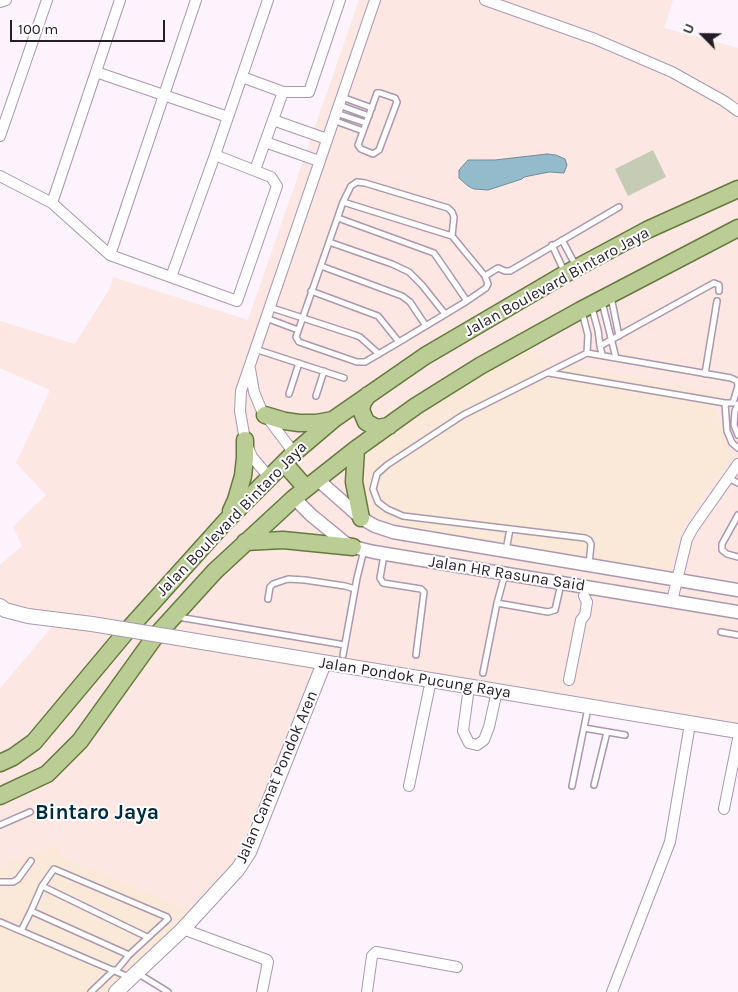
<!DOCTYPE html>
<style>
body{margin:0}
#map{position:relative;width:738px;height:992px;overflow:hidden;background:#fcf3fd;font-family:Karla,sans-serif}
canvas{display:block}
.north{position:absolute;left:678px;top:10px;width:50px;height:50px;-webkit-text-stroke:4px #fff;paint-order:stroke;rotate:293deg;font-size:14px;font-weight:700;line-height:20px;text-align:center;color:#251d26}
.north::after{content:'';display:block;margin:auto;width:18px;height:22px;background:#251d26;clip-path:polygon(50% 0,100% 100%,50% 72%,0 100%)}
.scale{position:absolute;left:10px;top:20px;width:155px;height:22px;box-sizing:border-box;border:2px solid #251d26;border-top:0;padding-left:6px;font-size:15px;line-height:18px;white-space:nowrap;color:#251d26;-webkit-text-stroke:4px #fff;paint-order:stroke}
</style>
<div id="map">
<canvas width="738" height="992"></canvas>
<div class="north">U</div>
<div class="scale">100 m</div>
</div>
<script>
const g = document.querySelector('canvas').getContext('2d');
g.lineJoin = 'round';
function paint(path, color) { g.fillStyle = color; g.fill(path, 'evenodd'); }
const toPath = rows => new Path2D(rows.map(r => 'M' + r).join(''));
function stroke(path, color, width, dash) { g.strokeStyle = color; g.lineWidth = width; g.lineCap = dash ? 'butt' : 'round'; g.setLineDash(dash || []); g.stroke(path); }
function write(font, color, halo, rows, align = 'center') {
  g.font = font + ' Karla,sans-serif'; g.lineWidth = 4; g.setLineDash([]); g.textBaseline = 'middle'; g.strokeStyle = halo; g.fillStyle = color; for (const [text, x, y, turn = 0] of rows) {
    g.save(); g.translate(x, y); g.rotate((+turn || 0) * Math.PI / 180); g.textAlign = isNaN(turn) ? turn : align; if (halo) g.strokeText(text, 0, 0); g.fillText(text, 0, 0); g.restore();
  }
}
paint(toPath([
 [359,0,673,0,664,28,738,48,738,737,323,667,264,828,235,883,117,992,0,992,0,688,52,627,17,617,0,606,0,565,22,546,13,527,46,495,16,463,50,390,0,368,0,321,75,344,110,288,113,277,248,320]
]), '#fce7e3');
paint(toPath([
 [526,350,545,360,723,395,716,414,735,456,708,490,679,532,670,571,526,546,439,533,387,521,376,511,368,500,362,474,366,461,376,445,471,382],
 [57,845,61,856,200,915,117,992,0,992,0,866]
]), '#fae9d8');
paint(toPath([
 [653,150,666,177,628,196,615,169]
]), '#c5cbb5');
const water = toPath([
 [547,154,556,155,565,159,567,165,564,173,549,172,524,177,522,179,488,190,474,189,468,186,459,178,459,170,468,160,495,160,547,154]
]);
paint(water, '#93bbcc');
stroke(water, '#728c9a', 1);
const service = toPath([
 [377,93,380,93,395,98,397,102,379,150,373,154,361,149,358,145,377,93],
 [342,97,372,108],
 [339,105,369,116],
 [336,113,366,123],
 [333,120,363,131],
 [357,182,365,183,448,208,452,212,454,217,452,236,485,276,488,284,486,288,467,301,399,342,365,362,357,362,299,342,296,337,343,202,351,186,357,182],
 [343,202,452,236],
 [338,218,434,253,467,301],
 [562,240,576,266],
 [329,242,392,264,409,272,422,285,445,314],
 [552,245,564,271],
 [321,266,402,296,410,302,426,326],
 [485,276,498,268,505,271,510,271,619,207],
 [311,291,378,316,399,342],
 [611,297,619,336],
 [602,302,616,358],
 [269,307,355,335,360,337,379,354],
 [592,308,598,330,600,346],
 [582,312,588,335,587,353],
 [266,318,298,330],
 [255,349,344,378],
 [602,354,600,346,714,283,719,285,719,291],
 [549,373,725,403,733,403,738,386],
 [705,374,717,301],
 [289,394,299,363],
 [316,396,324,371],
 [725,403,727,431,732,443,738,448],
 [738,404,735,411,734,425,738,435],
 [728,478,738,483],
 [738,515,722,544,722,550,727,554,738,557],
 [506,550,510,529],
 [384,555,380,578,383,583,421,589,424,592,416,655],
 [589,565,591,544,589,540,585,538,403,516,387,509,378,502,373,489,377,474,387,465,463,415,587,353,731,378,737,381,738,385],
 [505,574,497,603,548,612,555,610,561,584],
 [268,599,270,587,273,584,288,579,305,580,345,586,355,589],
 [178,617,345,645],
 [721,632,738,635],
 [343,655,357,578,364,550],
 [483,673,497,603],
 [584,728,625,735],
 [594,785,607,732],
 [572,786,588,708],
 [0,825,30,812],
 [0,882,13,882,18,879,31,861],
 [42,886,147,937],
 [0,922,131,978],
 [21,931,31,911,42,886,54,869,167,917,168,919,129,955,31,911],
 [116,971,129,955],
 [139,974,168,992],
 [91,992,114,970]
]);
const minor = toPath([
 [485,0,595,39,672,72,724,101,738,111],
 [0,2,6,0],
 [96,72,228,117],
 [242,77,283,92,309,92,340,0],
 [273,120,327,139],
 [0,136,47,0],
 [265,142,319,161],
 [255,170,283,92],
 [0,176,52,203,110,255,237,301,277,186,271,177,215,155],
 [52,203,120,0],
 [110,255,196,0],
 [171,277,215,155,268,0],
 [250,369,254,392,261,409,294,453],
 [269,477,252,457,245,440,240,411,241,391,375,0],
 [672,601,687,539,693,528,738,464],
 [569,680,581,620,585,615,587,602,584,596],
 [469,687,463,731,469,743,477,745,484,740,489,727,497,691],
 [409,786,431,680],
 [724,809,738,739],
 [183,929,267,960,268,962,262,992],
 [367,992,372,956,376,952,457,967],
 [612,992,670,842,690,724]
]);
const tertiary = toPath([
 [317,479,361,518,375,526,393,532,738,590],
 [294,498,311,515,344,542,353,547,374,552,738,612]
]);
const secondary = toPath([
 [0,606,5,610,28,616,92,624],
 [178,638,738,731],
 [116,992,183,929,238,869,249,852,324,663]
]);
const primary = toPath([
 [368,395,363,402,361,410,366,422,377,428,389,426],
 [265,415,285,421,299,423,316,423,333,420],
 [356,449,354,482,361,518],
 [284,463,306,488],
 [231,511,236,500,243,476,245,458,245,440],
 [245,542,283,540,353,547],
 [0,763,13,757,34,742,126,632,225,522,294,453,334,419,425,356,565,274,647,230,738,189],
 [0,796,47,774,80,741,154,638,215,571,294,498,356,449,416,406,480,366,581,310,738,228]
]);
stroke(service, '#ac97af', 8);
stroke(minor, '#ac97af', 12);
stroke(tertiary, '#ac97af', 15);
stroke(secondary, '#ac97af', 16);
stroke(primary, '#67793f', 19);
stroke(service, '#fff', 5);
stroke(minor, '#fff', 10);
stroke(tertiary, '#fff', 12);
stroke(secondary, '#fff', 14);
stroke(primary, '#b9cd94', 16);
const secondaryBridge = toPath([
 [92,624,178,638]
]);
stroke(secondaryBridge, '#ac97af', 16, []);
stroke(secondaryBridge, '#fff', 14);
write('16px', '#251d26', '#fff', [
 ["Jalan Boulevard Bintaro Jaya",557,282,-29],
 ["Jalan Boulevard Bintaro Jaya",232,519,-46],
 ["Jalan HR Rasuna Said",507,574,9],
 ["Jalan Pondok Pucung Raya",415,678,9],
 ["Jalan Camat Pondok Aren",277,777,-67]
]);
write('bold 21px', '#002d43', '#fff', [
 ["Bintaro Jaya",97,813]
]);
</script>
